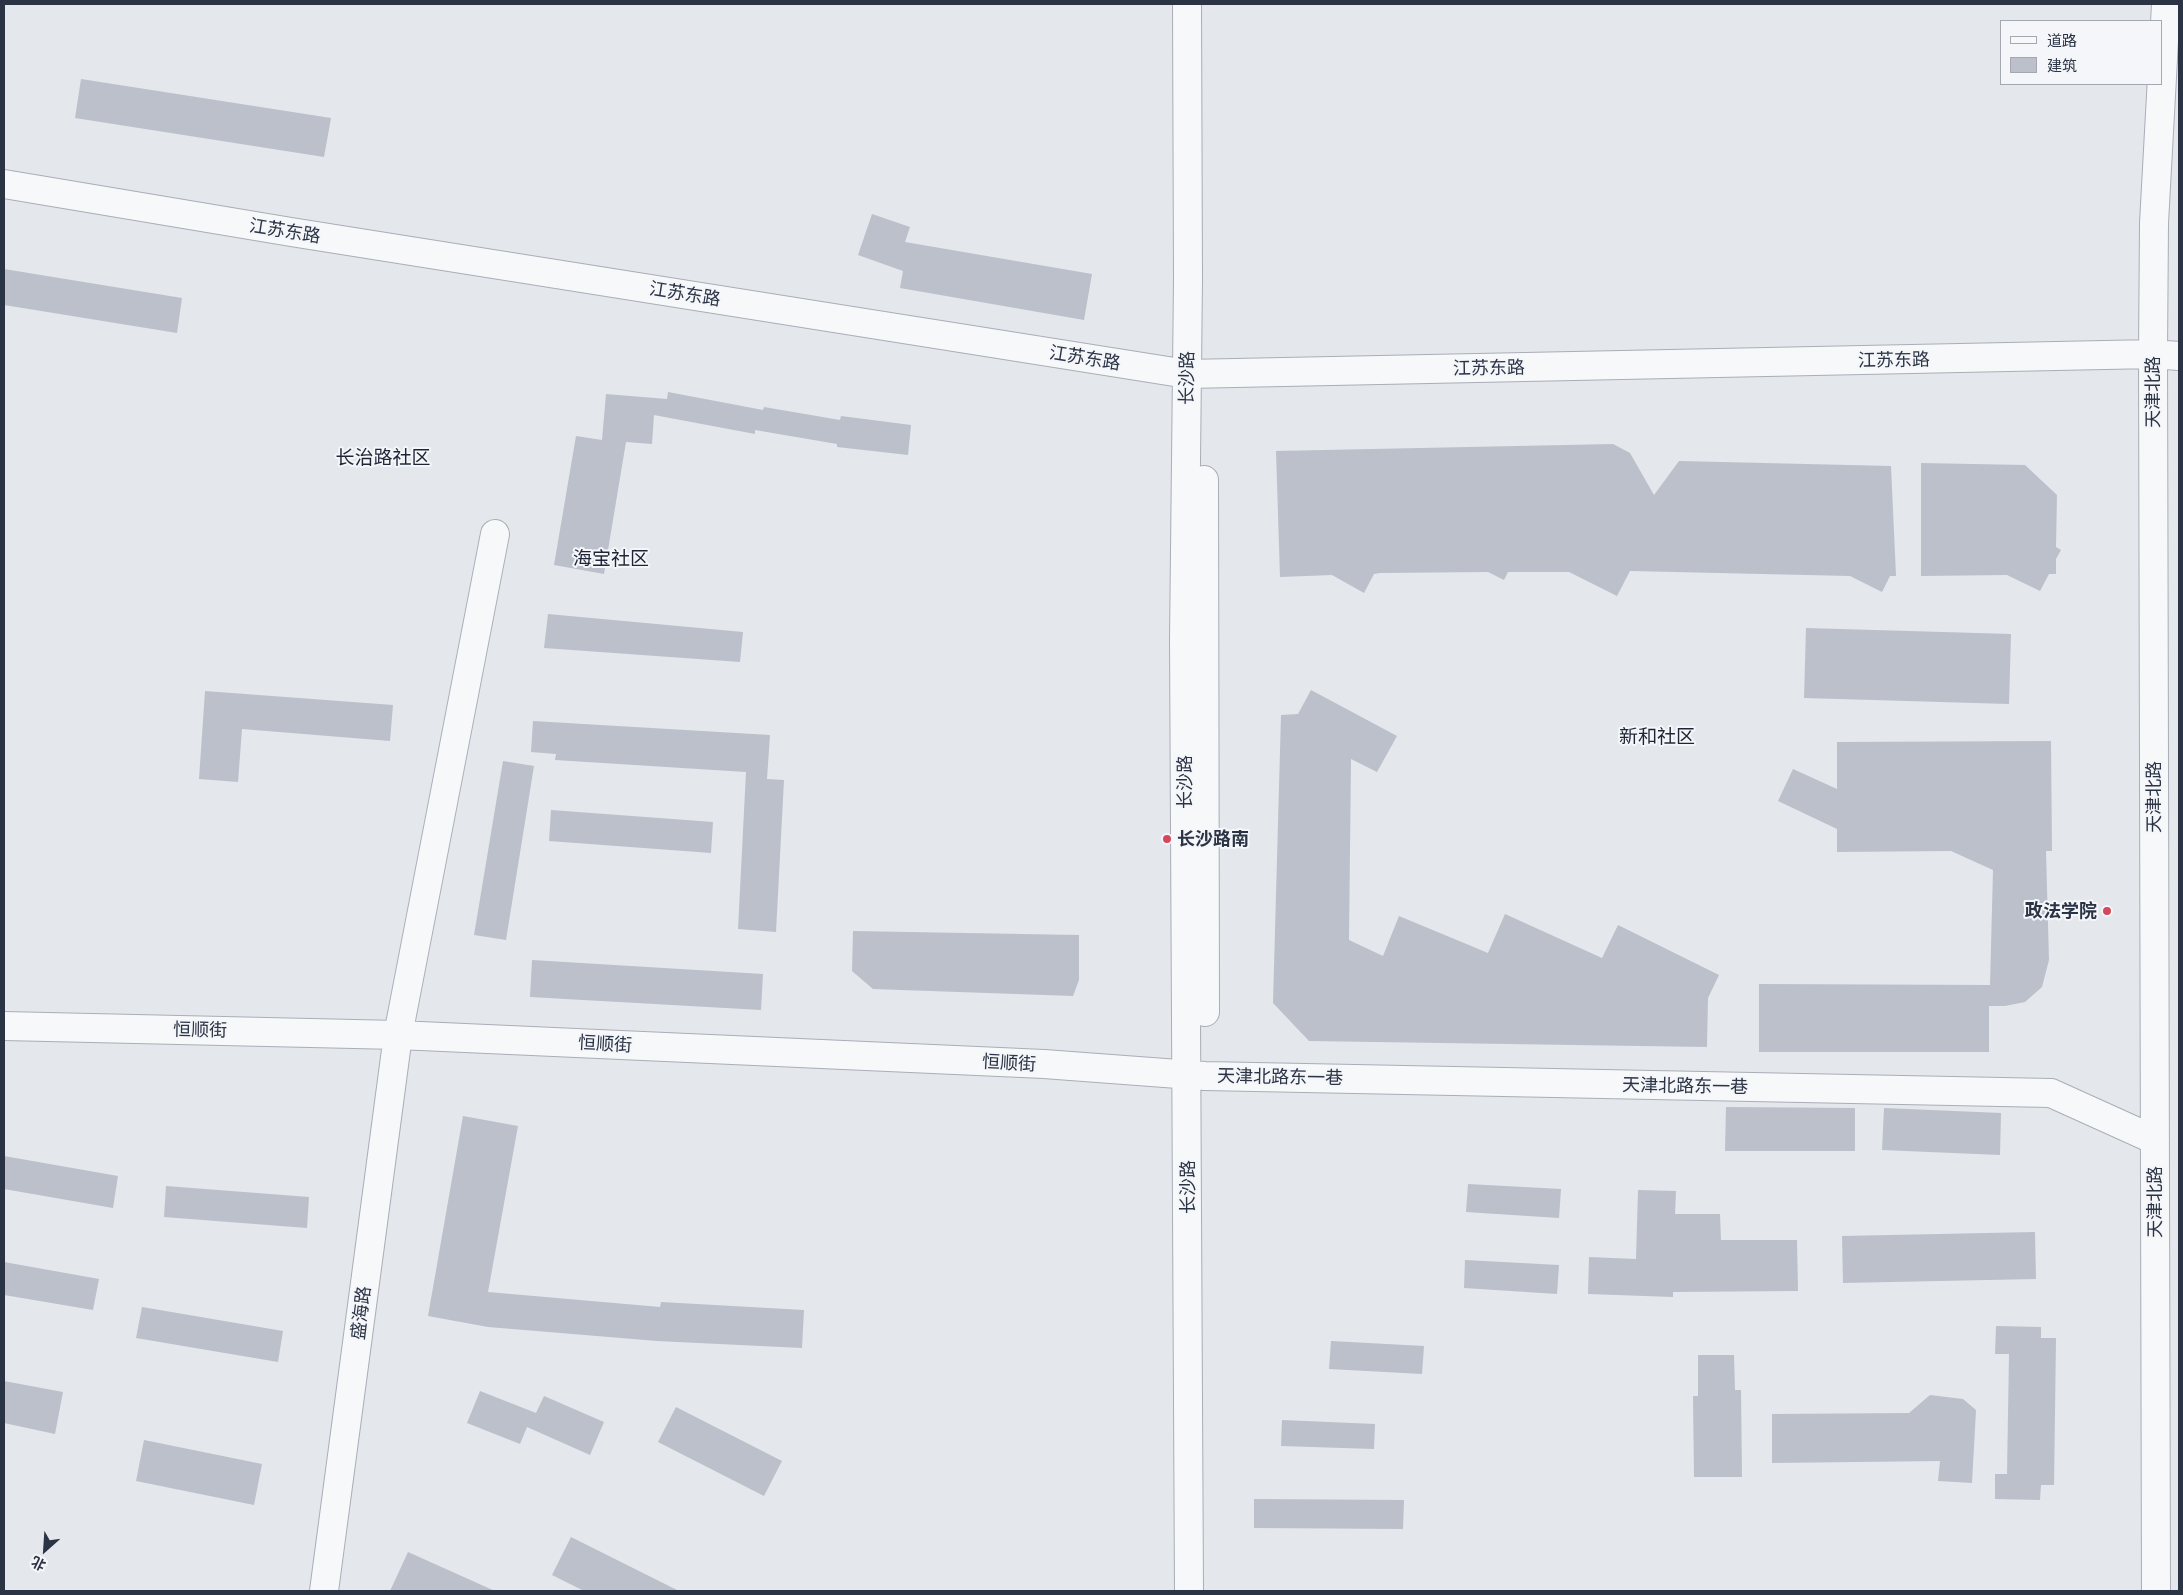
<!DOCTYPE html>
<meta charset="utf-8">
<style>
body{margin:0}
#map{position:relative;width:2183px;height:1595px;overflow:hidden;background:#e4e7ec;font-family:Commissioner,"Noto Sans SC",sans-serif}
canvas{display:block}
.frame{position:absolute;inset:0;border:5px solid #2b3445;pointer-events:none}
.legend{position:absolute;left:2000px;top:20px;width:162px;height:65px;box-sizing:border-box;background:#f4f6f9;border:1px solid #a4a8b1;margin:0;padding:6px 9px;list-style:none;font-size:15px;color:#2b3445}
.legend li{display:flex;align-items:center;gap:10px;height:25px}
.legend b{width:25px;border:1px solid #a4a8b1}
.north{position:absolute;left:20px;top:1525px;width:50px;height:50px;-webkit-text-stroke:4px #f4f6f9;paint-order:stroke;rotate:206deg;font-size:14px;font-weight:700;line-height:20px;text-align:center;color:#2b3445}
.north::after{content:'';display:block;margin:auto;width:18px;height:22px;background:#2b3445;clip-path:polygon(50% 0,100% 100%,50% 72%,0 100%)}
</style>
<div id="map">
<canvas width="2183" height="1595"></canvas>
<div class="frame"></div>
<ul class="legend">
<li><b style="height:6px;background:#f7f8fa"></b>道路</li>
<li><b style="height:14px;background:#bbc0ca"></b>建筑</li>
</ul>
<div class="north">北</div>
</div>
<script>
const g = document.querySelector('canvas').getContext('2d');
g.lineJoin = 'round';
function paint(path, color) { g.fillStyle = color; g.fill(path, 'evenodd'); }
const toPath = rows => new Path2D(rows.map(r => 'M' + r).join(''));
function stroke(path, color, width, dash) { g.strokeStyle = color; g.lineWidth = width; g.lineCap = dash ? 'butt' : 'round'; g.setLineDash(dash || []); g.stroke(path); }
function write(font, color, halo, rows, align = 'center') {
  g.font = font + ' Commissioner,"Noto Sans SC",sans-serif'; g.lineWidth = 4; g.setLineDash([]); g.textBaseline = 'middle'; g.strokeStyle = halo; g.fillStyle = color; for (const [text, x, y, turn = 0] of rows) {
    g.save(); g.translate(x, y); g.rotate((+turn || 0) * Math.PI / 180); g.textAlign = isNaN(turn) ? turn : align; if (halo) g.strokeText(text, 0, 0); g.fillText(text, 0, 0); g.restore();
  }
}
paint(toPath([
 [81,79,331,118,324,157,75,118],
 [872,214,910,227,905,242,1092,274,1084,320,900,288,903,271,858,255],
 [4,269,182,298,177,333,4,305],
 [668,392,763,410,764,407,840,420,841,416,911,425,908,455,837,447,837,444,755,430,755,434,654,415,652,444,626,442,604,574,554,565,576,436,602,440,606,394,667,399],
 [1613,444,1630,453,1654,495,1679,461,1891,466,1896,576,1890,576,1882,592,1850,576,1630,571,1617,596,1569,572,1508,572,1504,580,1488,572,1380,573,1374,574,1364,593,1332,575,1280,577,1276,451],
 [1921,463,2025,465,2057,495,2056,547,2061,550,2056,559,2056,574,2049,574,2040,591,2007,575,1921,576],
 [548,614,743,632,740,662,544,648],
 [1806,628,2011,634,2009,704,1804,698],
 [1311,690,1397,736,1377,772,1351,759,1349,940,1383,956,1399,916,1488,953,1505,914,1602,958,1618,925,1719,975,1708,998,1707,1047,1309,1041,1273,1003,1281,715,1298,714],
 [205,691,393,705,390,741,242,729,238,782,199,779],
 [533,721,770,735,767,779,784,780,776,932,738,929,746,772,555,760,556,754,531,752],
 [2051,741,2052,851,2046,851,2049,960,2042,987,2025,1002,2005,1006,1989,1006,1989,1052,1759,1052,1759,984,1990,985,1993,870,1951,851,1837,852,1837,829,1778,801,1793,769,1837,789,1837,742],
 [503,761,534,766,506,940,474,935],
 [551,810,713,822,711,853,549,841],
 [853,931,1079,935,1079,980,1073,996,873,989,852,971],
 [532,960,763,974,761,1010,530,997],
 [1726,1107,1855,1108,1855,1151,1725,1151],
 [1884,1108,2001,1113,2000,1155,1882,1150],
 [463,1116,518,1126,488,1292,660,1307,661,1302,804,1310,802,1348,657,1341,488,1327,428,1316],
 [4,1156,118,1176,113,1208,4,1189],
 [1468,1184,1561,1189,1559,1218,1466,1212],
 [166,1186,309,1197,307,1228,164,1217],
 [1638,1190,1676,1191,1675,1214,1720,1214,1721,1240,1797,1240,1798,1291,1673,1292,1673,1297,1588,1294,1589,1257,1636,1259],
 [2035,1232,2036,1279,1843,1283,1842,1236],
 [1465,1260,1559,1265,1557,1294,1464,1288],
 [4,1262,99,1279,93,1310,4,1295],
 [142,1307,283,1331,278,1362,136,1338],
 [1996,1326,2041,1327,2041,1338,2056,1338,2054,1485,2041,1485,2040,1500,1995,1499,1995,1474,2007,1474,2009,1354,1995,1354],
 [1331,1341,1424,1346,1422,1374,1329,1369],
 [1698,1355,1734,1355,1735,1390,1741,1390,1742,1477,1694,1477,1693,1396,1698,1396],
 [4,1381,63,1392,55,1434,4,1423],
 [480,1391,536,1413,544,1396,604,1422,590,1455,527,1427,520,1444,467,1423],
 [1930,1395,1963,1399,1976,1410,1972,1483,1938,1481,1940,1461,1772,1463,1772,1414,1909,1413],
 [676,1407,782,1461,764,1496,658,1442],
 [1282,1420,1375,1424,1374,1449,1281,1446],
 [144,1440,262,1464,254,1505,136,1481],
 [1254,1499,1404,1500,1403,1529,1254,1528],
 [571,1537,679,1591,584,1591,552,1575],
 [408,1552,495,1591,390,1591]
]), '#bbc0ca');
const minor = toPath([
 [1187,4,1188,280,1184,640,1189,1591],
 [4,184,291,232,1187,374,2153,354,2179,356],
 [1204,480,1205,1012],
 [4,1026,398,1035,1044,1064,1205,1076,2051,1093,2155,1140],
 [324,1591,398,1035,495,534],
 [2156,1591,2153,354,2154,223,2166,4]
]);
stroke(minor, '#a9aeb7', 30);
stroke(minor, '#f7f8fa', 28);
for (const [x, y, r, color] of [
 [1167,839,5,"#d1495b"],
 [2107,911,5,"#d1495b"]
]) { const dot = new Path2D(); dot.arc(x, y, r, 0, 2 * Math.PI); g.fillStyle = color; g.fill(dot); stroke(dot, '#f4f6f9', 2); }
write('18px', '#2b3445', '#f4f6f9', [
 ["江苏东路",285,231,9],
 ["江苏东路",685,294,9],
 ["江苏东路",1085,358,9],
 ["江苏东路",1894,360,-1],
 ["江苏东路",1489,368,-1],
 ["长沙路",1187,378,-89],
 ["天津北路",2153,392,-90],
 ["长沙路",1185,782,-90],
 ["天津北路",2154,797,-90],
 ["恒顺街",200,1030,1],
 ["恒顺街",605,1044,3],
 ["恒顺街",1009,1063,3],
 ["天津北路东一巷",1280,1077,1],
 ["天津北路东一巷",1685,1086,1],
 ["长沙路",1188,1187,-90],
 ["天津北路",2155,1202,-90],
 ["盛海路",361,1313,-83]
]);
write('bold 18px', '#2b3445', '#f4f6f9', [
 ["长沙路南",1177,839],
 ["政法学院",2097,911,"right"]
], 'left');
write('19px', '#1d2536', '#f4f6f9', [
 ["长治路社区",383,458],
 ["海宝社区",611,559],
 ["新和社区",1657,737]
]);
</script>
